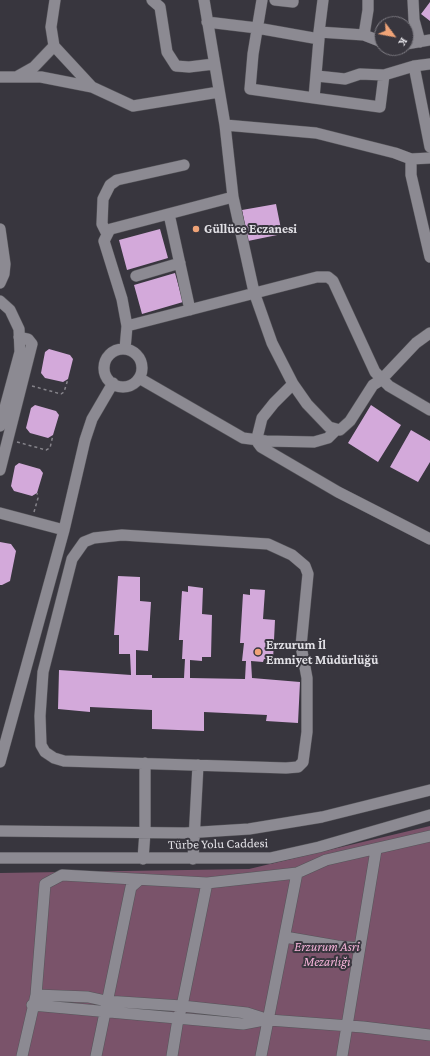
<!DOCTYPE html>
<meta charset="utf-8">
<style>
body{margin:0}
#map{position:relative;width:430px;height:1056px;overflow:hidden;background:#38363e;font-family:"Crimson Pro",serif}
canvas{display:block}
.north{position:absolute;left:374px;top:16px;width:40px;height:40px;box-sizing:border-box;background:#38363e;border:1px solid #7c7a81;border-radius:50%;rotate:122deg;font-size:11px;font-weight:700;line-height:16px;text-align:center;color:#e2e1e6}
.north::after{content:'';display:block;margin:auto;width:14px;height:18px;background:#efa377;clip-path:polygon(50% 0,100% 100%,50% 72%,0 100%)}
</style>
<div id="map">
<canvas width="430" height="1056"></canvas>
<div class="north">K</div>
</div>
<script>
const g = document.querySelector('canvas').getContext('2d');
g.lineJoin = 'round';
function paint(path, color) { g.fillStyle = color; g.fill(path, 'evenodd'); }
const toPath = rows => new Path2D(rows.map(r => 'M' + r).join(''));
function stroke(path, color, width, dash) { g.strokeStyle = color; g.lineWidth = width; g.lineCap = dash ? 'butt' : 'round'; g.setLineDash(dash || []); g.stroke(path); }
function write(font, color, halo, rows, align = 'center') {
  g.font = font + ' "Crimson Pro",serif'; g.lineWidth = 4; g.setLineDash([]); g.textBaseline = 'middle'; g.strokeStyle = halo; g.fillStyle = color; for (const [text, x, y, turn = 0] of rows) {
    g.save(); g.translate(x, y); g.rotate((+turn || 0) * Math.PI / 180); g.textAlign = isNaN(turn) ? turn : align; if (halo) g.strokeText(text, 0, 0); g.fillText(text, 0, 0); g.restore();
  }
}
paint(toPath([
 [430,826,430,1056,0,1056,0,873,249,869]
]), '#7a536a');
paint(toPath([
 [430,2,430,21,421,14],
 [276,204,282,234,248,241,242,210],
 [160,229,168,258,127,270,119,240],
 [175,273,183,302,142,314,134,285],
 [49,349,70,355,73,359,68,379,63,382,45,378,41,373,45,352],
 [35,405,56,411,59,415,53,435,48,438,30,433,26,428,31,408],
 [371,405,401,425,378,462,348,443],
 [411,430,430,441,430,462,418,482,390,467],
 [19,463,40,469,43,473,37,493,32,496,14,491,11,486,15,466],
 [0,542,11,544,16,551,10,581,2,585,0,585],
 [118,576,140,577,140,601,151,602,148,651,136,650,136,675,152,675,152,678,184,678,185,659,182,659,183,640,179,640,182,591,188,592,188,586,203,588,202,614,212,615,211,657,202,657,202,661,190,660,190,678,245,679,246,661,242,661,244,643,240,643,243,594,250,595,250,589,265,590,263,619,275,620,273,660,264,659,263,662,251,661,252,678,300,682,298,723,266,721,267,715,204,712,204,731,152,729,152,710,90,707,90,712,58,709,59,670,131,675,130,654,119,654,119,635,114,635]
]), '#d3a9da');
const minor = toPath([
 [55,0,51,27,54,46,92,87,133,106,219,92],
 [152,0,160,7,167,52,176,66,189,67,214,64],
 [204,0,225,125,233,197,254,292,272,343,293,384,307,404,329,427,340,430,350,421,373,385,381,380,416,343,430,333],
 [262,0,253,54,250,89,314,98],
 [275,0,293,2,293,0],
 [413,0,414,20,420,42],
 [207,22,257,28,319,39,319,32,364,35,382,42],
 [319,32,323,0],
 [364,35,368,10,368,0],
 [406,44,430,40],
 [414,66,430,147],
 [384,75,414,66,430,64],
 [18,76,34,67,54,46],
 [317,76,345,79,360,74,384,75,380,107,314,98,319,39],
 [0,77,41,77,92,87],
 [225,125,316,133,395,153,411,159,430,158],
 [411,159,411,175,430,257],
 [169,214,190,310],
 [0,229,5,264,4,274,0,283],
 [107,234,102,224,103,199,110,185,117,180,184,165],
 [136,276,180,263],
 [0,301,10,310,19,329,20,352,0,426],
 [127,326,317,277,328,277,333,281,375,372,389,386,430,410],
 [125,349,127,326,122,299,104,241,109,231,111,229,233,197],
 '104 368a19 19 0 1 1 38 0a19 19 0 1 1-38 0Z',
 [139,378,243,438,266,441,314,442,328,438,336,430],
 [293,384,274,403,262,418,258,434,258,443,261,447,338,492,430,539],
 [0,470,32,344,28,339,19,337],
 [0,513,64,530],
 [122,535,268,544,292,555,305,566,308,574,301,646,307,678,307,732,303,762,298,767,286,768,64,761,54,758,45,752,41,745,40,716,43,672,72,559,84,542,94,538,122,535],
 [0,762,64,530,85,440,92,419,113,383],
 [0,831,185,833,249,829,322,817,430,790],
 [0,858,270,858,319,847,430,815],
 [143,859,145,832,145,763],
 [193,859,198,765],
 [285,937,337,946,359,948],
 [36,995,88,997,106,1001,182,1006,247,1013,269,1020,363,1027,430,1035],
 [32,1005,243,1024,264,1020],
 [22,1056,36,995,45,884,62,875,207,883,297,873,326,860,430,836],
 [96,1056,131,887,139,880],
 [172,1056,178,1019,182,1006,207,883],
 [261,1056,297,873],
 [342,1056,376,850]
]);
stroke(minor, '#56555a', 12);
stroke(toPath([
 [32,386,61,394,64,392,68,379],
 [17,442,46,450,50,448,53,435],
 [34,512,38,498,37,493]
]), '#86848b', 1.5, [3, 3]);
stroke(minor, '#8c8a92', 11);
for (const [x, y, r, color] of [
 [196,229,4,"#efa377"],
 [258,652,4,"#efa377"]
]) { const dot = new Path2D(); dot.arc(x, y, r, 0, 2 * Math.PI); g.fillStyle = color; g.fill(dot); stroke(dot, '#38363e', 1.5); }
write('bold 13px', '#e2e1e6', '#38363e', [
 ["Güllüce Eczanesi",204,229],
 ["Erzurum İl",266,645],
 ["Emniyet Müdürlüğü",266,660]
], 'left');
write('13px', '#e2e1e6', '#38363e', [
 ["Türbe Yolu Caddesi",218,844,-1]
]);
write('italic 13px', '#f6b4da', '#38363e', [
 ["Erzurum Asri",327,947],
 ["Mezarlığı",327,962]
]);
</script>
